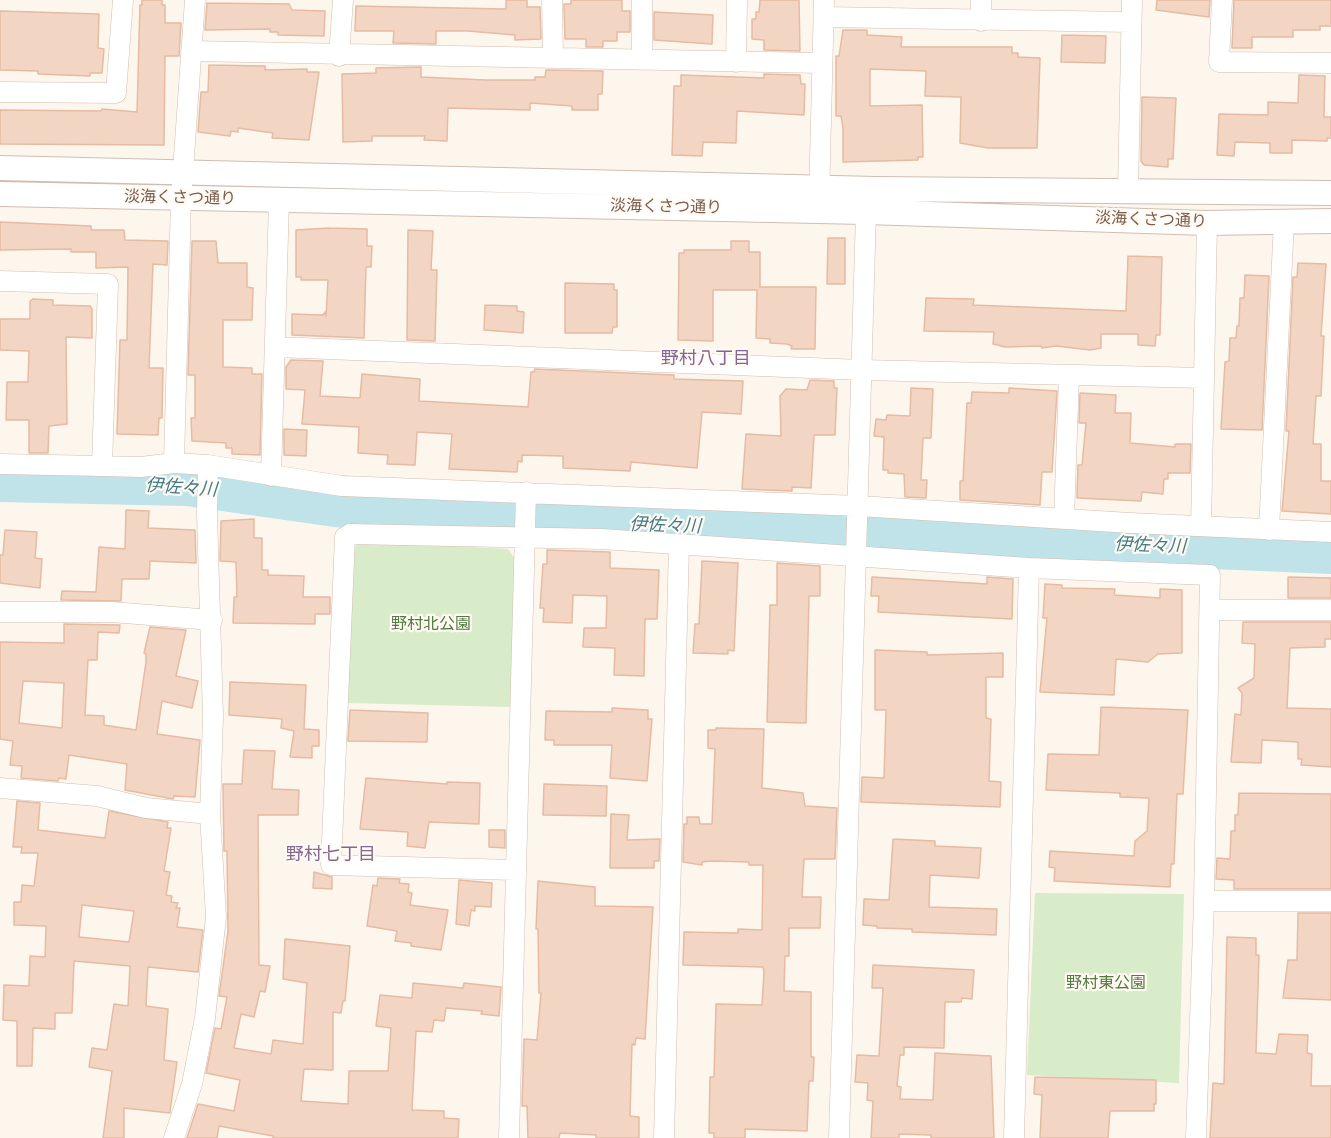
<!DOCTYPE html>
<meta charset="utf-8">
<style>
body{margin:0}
canvas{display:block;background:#fdf6ec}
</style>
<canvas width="1331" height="1138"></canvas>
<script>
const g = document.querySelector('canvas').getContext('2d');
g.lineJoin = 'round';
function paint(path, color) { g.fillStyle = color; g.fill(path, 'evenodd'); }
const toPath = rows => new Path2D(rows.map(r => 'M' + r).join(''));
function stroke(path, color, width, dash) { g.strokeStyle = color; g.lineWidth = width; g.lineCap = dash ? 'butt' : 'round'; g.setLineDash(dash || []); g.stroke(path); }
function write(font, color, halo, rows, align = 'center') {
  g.font = font + ' "Source Sans 3","Noto Sans JP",sans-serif'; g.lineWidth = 4.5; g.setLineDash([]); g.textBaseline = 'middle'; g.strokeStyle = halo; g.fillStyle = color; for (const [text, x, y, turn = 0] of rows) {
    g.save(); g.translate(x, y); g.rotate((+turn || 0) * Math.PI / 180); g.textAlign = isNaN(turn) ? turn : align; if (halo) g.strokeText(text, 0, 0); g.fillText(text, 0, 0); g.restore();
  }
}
paint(toPath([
 [363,541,508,549,516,560,511,707,348,703,353,548],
 [1035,893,1184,894,1179,1083,1027,1075]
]), '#d8ecc9');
stroke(toPath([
 [0,483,187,487,335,508,509,520,1331,555]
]), '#bfe3e8', 38);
const building = toPath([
 [142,0,162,0,162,5,165,5,165,23,181,23,179,56,165,56,164,145,0,144,0,110,101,111,102,109,137,112,140,5,142,5,142,0],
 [506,0,527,0,527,7,540,7,541,39,515,40,515,35,468,31,436,31,436,44,393,43,394,31,355,31,356,6,506,9,506,0],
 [571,0,622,0,622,11,630,11,630,32,617,32,617,41,603,41,603,47,586,47,586,39,565,39,564,4,571,4,571,0],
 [760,0,799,0,800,51,764,50,764,40,752,39,752,19,756,19,756,12,759,12,760,0],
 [1157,0,1210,0,1209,17,1156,10,1157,0],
 [1234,0,1331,0,1331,26,1320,26,1320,30,1293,30,1293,37,1252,37,1252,48,1232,48,1234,0],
 [207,3,289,4,292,10,325,11,324,36,278,35,278,32,270,32,270,29,205,30,207,3],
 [0,11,99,14,98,48,104,49,102,73,90,73,90,76,38,74,38,71,0,70,0,11],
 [654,12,713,15,712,44,654,40,654,12],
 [843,30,867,30,867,35,902,37,901,47,1012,47,1012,53,1018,53,1018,57,1040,58,1037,148,988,148,960,143,961,97,925,96,926,71,870,69,870,106,922,105,923,157,918,157,918,160,843,162,843,128,841,116,836,116,836,56,839,56,843,30],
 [1062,35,1106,36,1105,63,1061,62,1062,35],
 [209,65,265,66,265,70,307,69,307,72,319,72,309,140,272,138,273,133,238,128,238,132,231,131,230,136,198,132,201,92,208,92,209,65],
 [421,67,421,77,486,80,535,80,535,77,545,77,546,70,603,71,602,94,598,94,598,110,572,110,572,106,530,103,530,110,448,108,447,141,424,140,425,136,372,136,372,141,343,142,342,74,376,73,376,68,421,67],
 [764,74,800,75,801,84,805,84,804,115,737,111,736,143,703,142,702,156,672,155,674,86,681,86,681,75,764,78,764,74],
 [1299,75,1325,76,1324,117,1331,117,1331,138,1327,138,1327,141,1292,140,1292,153,1270,153,1270,143,1235,142,1234,156,1217,155,1219,114,1268,115,1268,102,1298,103,1299,75],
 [1142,97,1176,98,1173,159,1168,159,1168,167,1144,165,1141,161,1142,97],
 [0,222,91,226,91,230,124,230,125,240,168,241,167,265,153,264,149,368,163,368,162,418,159,418,158,435,117,434,120,340,127,340,128,267,96,268,96,252,71,252,71,249,0,250,0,222],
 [329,228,367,229,367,246,372,246,371,267,366,267,364,338,292,335,292,314,323,315,325,312,326,316,328,280,301,280,301,277,296,277,296,230,329,228],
 [408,230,433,231,431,270,437,270,435,341,407,340,408,230],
 [828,238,845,238,845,284,827,284,828,238],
 [192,241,216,241,218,263,247,263,247,287,253,288,252,320,223,320,223,367,252,368,252,374,262,374,260,455,232,454,232,448,226,448,226,443,192,441,191,418,195,418,195,375,188,375,192,241],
 [731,241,749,241,749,252,760,252,760,287,816,287,815,349,791,349,792,346,787,344,770,343,770,339,756,338,757,290,713,290,713,341,678,340,679,253,684,253,684,250,731,250,731,241],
 [1128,256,1162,257,1160,335,1156,335,1155,346,1138,345,1138,334,1101,334,1101,348,1090,350,1056,346,1042,348,1041,346,1005,347,993,344,994,332,924,331,926,298,974,299,973,305,1126,311,1128,256],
 [1298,263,1326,264,1321,336,1324,336,1321,396,1316,396,1313,444,1321,444,1321,481,1331,481,1331,514,1282,511,1289,431,1286,431,1293,277,1297,277,1298,263],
 [1245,275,1269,276,1262,430,1221,429,1225,362,1229,361,1230,338,1236,338,1237,326,1239,326,1240,298,1244,298,1245,275],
 [565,283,614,284,614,290,617,290,617,327,613,327,612,333,565,333,565,283],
 [33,299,53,300,53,305,90,306,92,309,92,338,66,337,67,424,49,426,48,453,29,453,29,420,6,420,7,382,28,382,29,351,0,350,0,319,30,319,30,301,33,299],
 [485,305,517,306,517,311,524,312,523,333,484,330,485,305],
 [291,360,323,361,320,396,360,398,362,374,420,379,419,401,528,407,531,372,534,372,535,369,650,374,674,375,674,379,743,381,741,414,702,412,697,468,631,462,630,471,563,468,563,456,522,455,522,462,518,461,517,472,449,469,452,434,417,432,415,465,387,464,388,455,358,453,359,427,302,424,305,390,286,389,286,367,291,360],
 [810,380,834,381,834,388,837,388,835,435,814,435,811,488,792,487,792,491,742,489,746,434,781,436,780,396,786,389,807,390,810,380],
 [911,388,933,389,931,438,923,438,921,480,927,480,926,498,905,497,904,474,888,473,888,470,883,470,884,437,874,436,876,419,886,420,887,415,910,416,911,388],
 [1009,388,1057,391,1052,472,1042,472,1040,505,960,500,960,481,963,481,967,403,971,403,972,392,1009,393,1009,388],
 [1080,393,1116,395,1115,413,1131,413,1130,443,1175,447,1175,444,1191,444,1190,473,1168,473,1168,479,1164,479,1163,494,1142,492,1141,501,1077,498,1078,465,1082,465,1086,423,1079,423,1080,393],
 [284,429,307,430,306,456,284,455,284,429],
 [126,510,149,511,148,528,195,530,196,563,150,561,149,579,122,579,121,601,61,600,62,591,96,592,99,547,125,549,126,510],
 [254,519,254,538,262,538,262,570,268,570,268,575,304,576,303,597,330,597,330,614,315,614,315,624,233,623,234,597,237,597,236,562,220,561,221,521,254,519],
 [5,530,37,532,35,558,42,559,40,588,0,583,0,555,3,555,5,530],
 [547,550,610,552,610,568,659,570,657,619,645,619,644,676,614,675,615,648,583,647,584,628,606,628,607,596,573,595,572,623,543,622,544,608,540,608,543,564,547,564,547,550],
 [702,561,738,563,734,651,728,650,728,654,693,653,695,624,699,624,702,561],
 [777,563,820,566,820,596,809,596,806,723,767,722,770,605,777,605,777,563],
 [872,577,987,584,987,577,1013,579,1012,619,878,612,879,596,871,596,872,577],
 [1288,577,1331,578,1331,598,1288,598,1288,577],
 [1045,584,1062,585,1062,588,1115,589,1114,595,1160,598,1160,589,1182,590,1182,653,1158,654,1148,662,1116,659,1114,695,1040,692,1047,618,1043,618,1045,584],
 [1243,622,1331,622,1331,639,1325,639,1325,647,1290,648,1287,708,1331,709,1331,767,1301,765,1302,759,1298,759,1298,742,1262,740,1261,763,1231,762,1235,714,1241,715,1242,693,1238,688,1254,678,1255,644,1242,643,1243,622],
 [64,624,120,625,119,633,98,632,97,660,88,660,85,715,104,716,104,725,136,730,146,662,146,654,144,653,150,627,186,630,176,676,198,681,192,708,162,701,157,734,200,740,195,797,174,796,173,799,125,790,127,764,69,755,66,779,59,778,58,781,21,778,22,766,10,765,13,741,0,739,0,642,64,643,64,624],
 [23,681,64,683,62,728,19,723,23,681],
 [875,650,927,652,927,655,1003,653,1003,677,986,677,986,718,991,719,989,781,1001,782,1000,807,861,802,862,777,884,778,886,710,875,710,875,650],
 [230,682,306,685,304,729,319,730,319,746,312,746,312,758,290,757,294,731,281,728,282,719,229,715,230,682],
 [1101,707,1188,710,1183,794,1177,794,1174,864,1171,864,1170,887,1054,881,1055,868,1049,867,1050,851,1134,856,1135,841,1147,831,1149,798,1120,797,1120,793,1046,790,1048,754,1099,755,1101,707],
 [612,708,648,710,648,719,652,719,647,781,610,778,612,745,554,745,554,740,545,740,546,711,612,712,612,708],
 [350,710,428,713,427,742,348,741,350,710],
 [716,728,764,729,762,788,803,793,805,806,837,808,835,859,804,859,802,897,821,897,820,928,789,928,789,956,785,956,784,991,811,992,811,1057,814,1057,813,1081,809,1081,807,1131,745,1129,745,1138,714,1138,714,1133,709,1133,710,1077,714,1077,716,1004,762,1005,764,972,763,967,683,965,684,932,738,933,738,929,762,930,763,865,749,865,749,862,712,861,702,862,702,865,683,862,684,824,687,824,687,817,699,817,700,824,712,824,715,749,708,748,708,730,716,730,716,728],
 [244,750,275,751,272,789,299,790,298,815,258,815,259,965,270,966,265,992,260,991,254,1017,241,1014,234,1048,271,1054,273,1040,303,1044,307,983,283,979,285,939,350,946,345,1001,343,1001,341,1013,333,1012,333,1070,304,1069,301,1101,348,1104,349,1071,388,1071,391,1028,376,1026,380,995,412,998,413,983,463,988,464,983,501,987,499,1016,481,1014,482,1011,446,1008,444,1021,434,1020,432,1032,416,1031,412,1110,444,1111,444,1118,459,1119,458,1138,273,1138,273,1136,219,1126,217,1138,187,1138,198,1104,234,1111,240,1080,206,1073,215,1028,221,1029,227,997,219,996,228,931,227,851,224,851,223,784,242,784,244,750],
 [366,778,447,784,447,782,480,783,479,824,429,822,425,848,407,846,408,832,360,829,366,778],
 [544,784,607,786,606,816,543,815,544,784],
 [1239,793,1331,794,1331,889,1234,889,1234,880,1216,879,1217,858,1230,859,1231,831,1235,831,1235,815,1238,815,1239,793],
 [17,801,40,803,38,830,105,838,109,811,168,822,167,828,171,828,164,871,170,872,166,895,172,896,171,902,178,903,176,908,180,908,177,927,203,930,198,972,148,967,146,1006,168,1009,164,1060,177,1062,170,1111,170,1113,124,1108,124,1138,103,1138,112,1071,89,1067,92,1048,107,1050,114,1004,128,1006,130,966,74,961,72,1013,55,1013,55,1029,33,1028,32,1066,17,1066,17,1021,3,1020,4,985,29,986,30,956,45,957,46,926,14,925,14,902,21,902,22,885,34,886,38,853,21,853,22,847,13,847,17,801],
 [82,905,134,911,129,942,79,937,82,905],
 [611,814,629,815,627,840,660,839,659,861,654,861,654,868,610,868,611,814],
 [489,830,505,830,505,848,489,847,489,830],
 [893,839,935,841,935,846,981,848,979,878,930,875,929,907,997,909,996,935,912,932,912,929,877,928,877,926,863,925,864,899,889,900,893,839],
 [314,872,332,877,332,889,313,888,314,872],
 [378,878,400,879,399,883,409,884,408,892,412,893,410,905,448,910,441,950,411,946,411,943,395,941,397,931,367,926,373,885,377,886,378,878],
 [459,880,492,883,491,907,475,906,475,911,471,910,469,926,456,924,459,880],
 [538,881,595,887,595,906,653,907,645,1039,636,1038,635,1045,632,1044,630,1116,639,1117,639,1138,596,1138,596,1135,560,1133,559,1138,528,1138,527,1106,522,1106,524,1039,537,1040,541,993,539,993,538,929,536,929,538,881],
 [1298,913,1331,913,1331,1000,1283,998,1288,960,1297,960,1298,913],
 [1227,937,1256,938,1256,955,1259,955,1256,1053,1276,1054,1279,1034,1308,1035,1307,1053,1312,1054,1311,1086,1331,1086,1331,1138,1210,1138,1213,1083,1224,1084,1227,937],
 [873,965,974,970,972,999,962,998,961,1002,945,1002,944,1048,904,1047,904,1055,900,1055,897,1086,901,1087,900,1099,933,1100,935,1053,991,1056,994,1138,931,1138,931,1135,899,1134,899,1138,871,1138,873,1101,867,1100,868,1083,855,1082,857,1055,879,1056,883,988,872,988,873,965],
 [1035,1077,1156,1080,1156,1104,1154,1104,1154,1111,1110,1111,1108,1138,1040,1138,1042,1095,1034,1094,1035,1077]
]);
paint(building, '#f3d5c3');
stroke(building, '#e6bba3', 1.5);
const minor = toPath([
 [552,0,553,57],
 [642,0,642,60],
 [1222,0,1219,62,1331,63],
 [824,17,1131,22],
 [981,21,981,0],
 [191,51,821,63],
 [339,56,343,0],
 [736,62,737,0],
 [0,92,116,93,123,0],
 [1128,189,1132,0],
 [819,201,824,0],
 [0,281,108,284,102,466,141,467,174,463,208,465,342,486,859,506,1130,523,1331,532],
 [276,347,862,370,1204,378,1207,223],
 [174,463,181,199,195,0],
 [0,464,102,466],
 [271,476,279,201],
 [1064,519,1069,377],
 [1201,526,1204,378],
 [1269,530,1284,221],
 [1211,610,1331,610],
 [0,612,112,612,212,620],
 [0,788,97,796,146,808,210,814],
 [515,870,331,865,345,537,350,534,602,539,1029,568,1210,575,1204,901,1196,1138],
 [1204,901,1331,901],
 [174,1138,192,1084,205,1018,216,917,210,814,213,716,207,514,208,465],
 [509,1138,526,492],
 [664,1138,679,545],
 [839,1138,866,212],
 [1014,1138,1029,568]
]);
const tertiary = toPath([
 [0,168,876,189,1331,193],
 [0,194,866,212,1207,223,1331,221]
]);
stroke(minor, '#d1beb0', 21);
stroke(tertiary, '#d1beb0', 26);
stroke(minor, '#fff', 20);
stroke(tertiary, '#fff', 24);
write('16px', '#7a5c4d', '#fffaf3', [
 ["淡海くさつ通り",180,199,1],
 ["淡海くさつ通り",666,208,1],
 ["淡海くさつ通り",1151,221,2]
]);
write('16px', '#537a41', '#fffaf3', [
 ["野村北公園",431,625],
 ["野村東公園",1106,984]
]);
write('18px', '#846695', '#fffaf3', [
 ["野村八丁目",706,360],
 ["野村七丁目",331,856]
]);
write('italic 18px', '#437c86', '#fffaf3', [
 ["伊佐々川",181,489,4],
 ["伊佐々川",665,527,2],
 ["伊佐々川",1150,547,2]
]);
</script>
